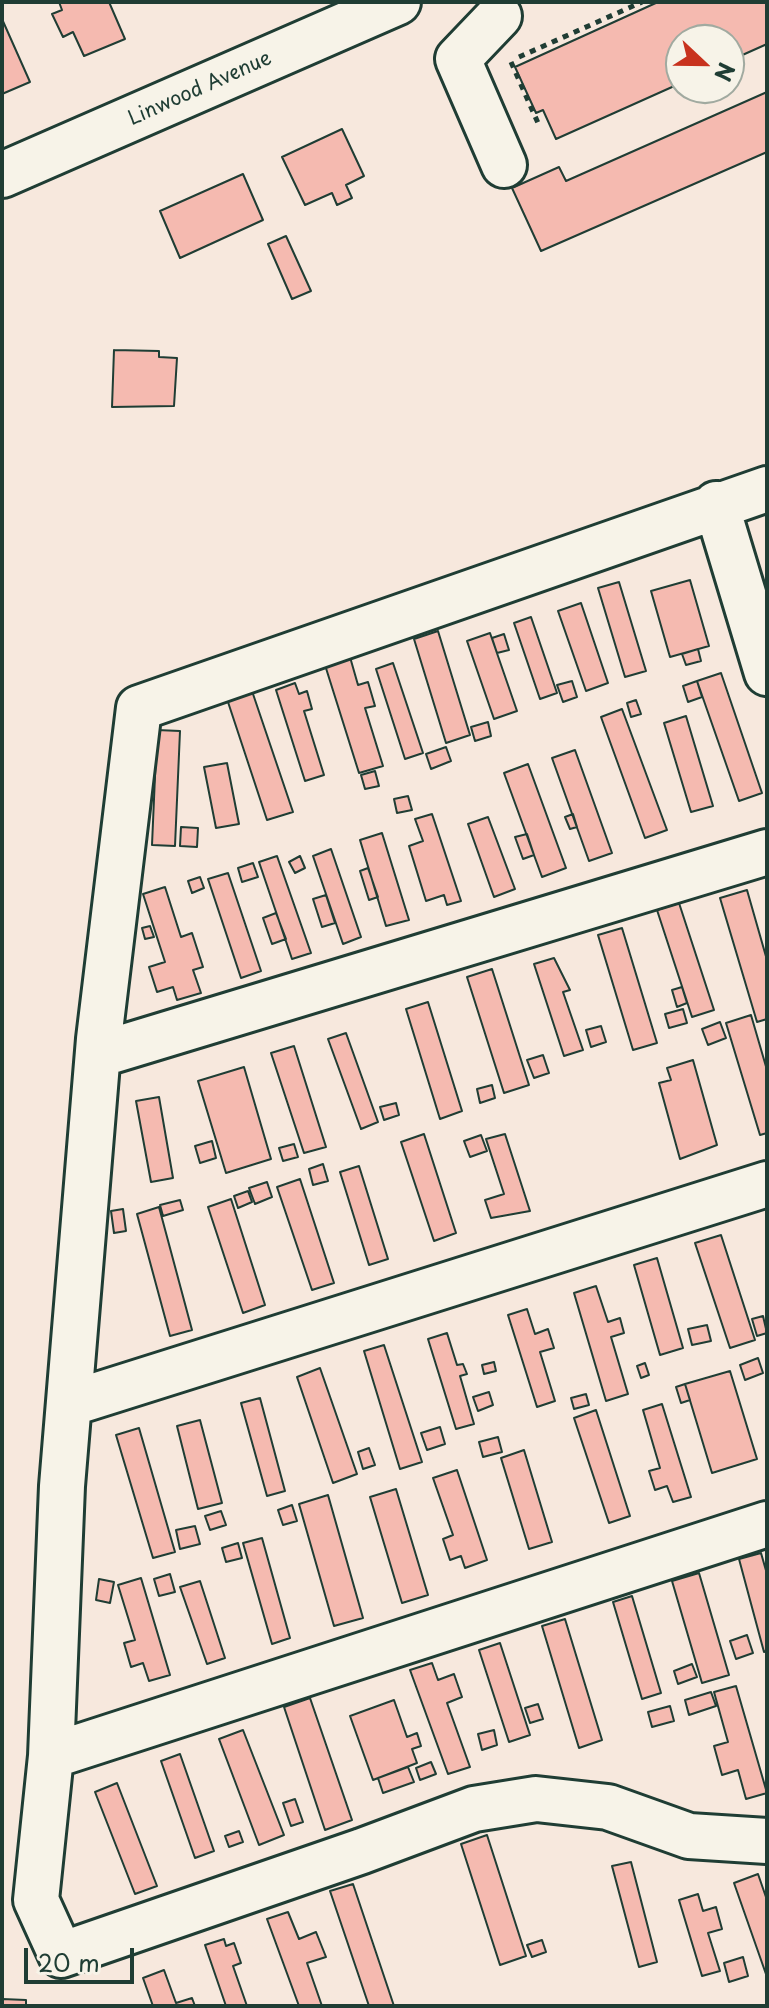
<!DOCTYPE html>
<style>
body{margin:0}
#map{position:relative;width:769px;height:2008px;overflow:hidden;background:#f7e8dd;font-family:"Playpen Sans",sans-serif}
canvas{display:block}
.frame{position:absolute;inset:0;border:4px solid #1f3d34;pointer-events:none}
.north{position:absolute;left:665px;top:24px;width:80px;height:80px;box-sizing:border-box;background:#f7f3e8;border:2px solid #a1aaa0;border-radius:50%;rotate:112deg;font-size:22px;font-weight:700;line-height:32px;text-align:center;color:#1f3d34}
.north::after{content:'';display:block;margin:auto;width:28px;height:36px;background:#c8321e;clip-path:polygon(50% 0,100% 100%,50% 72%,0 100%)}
.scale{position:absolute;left:24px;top:1948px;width:110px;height:36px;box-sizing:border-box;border:4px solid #1f3d34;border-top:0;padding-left:10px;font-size:24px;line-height:28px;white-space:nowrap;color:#1f3d34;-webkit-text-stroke:6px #f7f3e8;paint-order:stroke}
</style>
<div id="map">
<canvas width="769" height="2008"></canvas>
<div class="frame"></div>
<div class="north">N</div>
<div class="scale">20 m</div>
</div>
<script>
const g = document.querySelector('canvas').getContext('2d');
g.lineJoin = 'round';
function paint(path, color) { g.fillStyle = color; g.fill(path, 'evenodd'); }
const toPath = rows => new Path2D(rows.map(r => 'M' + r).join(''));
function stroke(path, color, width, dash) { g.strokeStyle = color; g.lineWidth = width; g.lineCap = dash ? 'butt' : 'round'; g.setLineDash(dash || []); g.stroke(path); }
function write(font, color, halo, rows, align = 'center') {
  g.font = font + ' "Playpen Sans",sans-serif'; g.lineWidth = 6; g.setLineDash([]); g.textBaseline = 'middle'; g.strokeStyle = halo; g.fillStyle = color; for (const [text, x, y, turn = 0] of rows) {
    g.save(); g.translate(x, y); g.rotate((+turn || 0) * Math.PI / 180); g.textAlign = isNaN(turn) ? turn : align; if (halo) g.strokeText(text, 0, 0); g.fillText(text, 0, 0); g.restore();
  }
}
const building = toPath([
 [59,2,109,2,125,39,84,56,73,32,63,37,52,14,62,10,59,2],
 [658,2,767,2,767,44,729,61,729,40,681,40,681,83,556,139,543,110,536,113,515,67,658,2],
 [2,19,30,82,2,94,2,19],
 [767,92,767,152,541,251,512,188,559,167,566,181,767,92],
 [342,129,364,176,346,185,352,198,337,205,332,193,305,205,282,157,342,129],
 [243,174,263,220,180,258,160,211,243,174],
 [286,236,311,291,292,299,268,244,286,236],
 [114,350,159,351,159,357,177,358,174,406,112,407,114,350],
 [690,580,709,646,670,657,651,591,690,580],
 [619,582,646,671,625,677,598,588,619,582],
 [581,603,608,683,586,691,558,611,581,603],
 [531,617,557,693,540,699,514,623,531,617],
 [438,631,470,735,446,743,414,639,438,631],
 [490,633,517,711,494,719,467,641,490,633],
 [504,634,509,650,497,653,492,638,504,634],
 [698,649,701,661,686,665,682,654,698,649],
 [350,657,358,685,368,682,375,706,365,708,383,766,359,773,325,665,350,657],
 [393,663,423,753,405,759,376,669,393,663],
 [721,673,762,793,739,801,697,681,721,673],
 [572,681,577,697,563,702,557,685,572,681],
 [697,681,702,697,688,702,683,686,697,681],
 [295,683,299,694,307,691,312,709,304,711,324,775,305,781,276,690,295,683],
 [252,691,293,812,267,820,227,699,252,691],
 [636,700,641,714,631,717,627,703,636,700],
 [622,709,667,830,645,838,601,717,622,709],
 [686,716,713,806,691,812,664,723,686,716],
 [488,722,491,736,475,741,471,727,488,722],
 [157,730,180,731,175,846,152,845,157,730],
 [446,747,451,761,431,769,426,754,446,747],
 [575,750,612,853,589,861,552,758,575,750],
 [227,763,239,824,216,828,204,767,227,763],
 [528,764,566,868,542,877,504,773,528,764],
 [375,771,379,786,365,789,361,775,375,771],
 [408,796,412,810,397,813,394,799,408,796],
 [432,814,461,901,447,905,444,895,426,901,409,846,423,841,415,819,432,814],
 [573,814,577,827,570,829,565,817,573,814],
 [488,817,515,889,494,897,468,824,488,817],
 [181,827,198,828,197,847,180,846,181,827],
 [382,833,409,920,386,926,360,840,382,833],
 [527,834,534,855,523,859,515,837,527,834],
 [331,849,361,937,343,944,313,856,331,849],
 [277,856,311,953,292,959,259,862,277,856],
 [300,856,305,868,295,873,289,862,300,856],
 [253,863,258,877,242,882,238,868,253,863],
 [368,868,378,897,369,900,360,871,368,868],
 [228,873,261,971,241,978,208,879,228,873],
 [200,877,204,888,192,893,188,881,200,877],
 [165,887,181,937,192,933,203,967,193,970,201,993,177,1000,173,987,157,992,149,967,165,962,143,894,165,887],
 [747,890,767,960,767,1019,757,1022,720,898,747,890],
 [326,895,335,923,322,927,313,899,326,895],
 [679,903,714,1010,692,1017,657,910,679,903],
 [276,913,286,939,272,944,263,918,276,913],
 [150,926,154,937,145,939,142,928,150,926],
 [622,928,657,1043,633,1050,598,935,622,928],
 [554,958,570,990,563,992,583,1050,564,1056,534,964,554,958],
 [492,969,529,1085,504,1093,467,977,492,969],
 [682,987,687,1003,677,1007,672,990,682,987],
 [428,1002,462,1111,440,1119,406,1009,428,1002],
 [683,1009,687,1023,669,1028,665,1014,683,1009],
 [751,1015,767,1070,767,1133,760,1135,726,1023,751,1015],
 [720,1022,726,1038,708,1045,702,1029,720,1022],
 [601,1026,606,1042,591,1047,586,1030,601,1026],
 [346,1033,378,1122,361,1129,328,1039,346,1033],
 [294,1046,326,1147,304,1153,271,1053,294,1046],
 [543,1055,549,1073,534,1078,527,1060,543,1055],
 [693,1060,717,1145,680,1159,659,1083,671,1080,667,1068,693,1060],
 [244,1067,271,1159,226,1173,198,1081,244,1067],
 [492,1085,495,1098,480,1103,477,1089,492,1085],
 [159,1097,173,1178,151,1182,136,1101,159,1097],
 [396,1103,399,1115,384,1120,380,1107,396,1103],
 [424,1134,456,1233,434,1241,401,1142,424,1134],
 [505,1134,530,1211,491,1218,485,1200,504,1194,486,1139,505,1134],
 [481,1135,487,1151,470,1157,464,1141,481,1135],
 [212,1141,216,1158,200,1163,195,1146,212,1141],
 [294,1144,298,1157,283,1161,279,1148,294,1144],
 [323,1164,328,1181,313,1185,309,1169,323,1164],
 [359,1166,388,1259,369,1265,340,1172,359,1166],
 [300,1179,334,1283,312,1290,277,1187,300,1179],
 [267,1182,272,1197,255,1204,249,1188,267,1182],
 [248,1191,252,1202,238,1208,234,1196,248,1191],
 [231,1199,265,1305,243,1313,208,1207,231,1199],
 [180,1200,183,1210,163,1216,160,1205,180,1200],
 [159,1207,192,1330,170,1336,137,1214,159,1207],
 [123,1209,126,1231,114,1233,111,1211,123,1209],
 [721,1235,755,1340,730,1348,695,1243,721,1235],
 [657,1258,683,1348,660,1355,634,1265,657,1258],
 [596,1286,608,1322,620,1318,624,1333,611,1337,628,1394,606,1401,574,1293,596,1286],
 [527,1309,535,1334,548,1329,554,1348,540,1352,555,1401,537,1407,508,1315,527,1309],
 [763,1316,767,1333,757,1336,752,1319,763,1316],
 [707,1325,711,1341,692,1345,688,1329,707,1325],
 [447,1333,457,1365,463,1364,467,1374,460,1376,474,1424,456,1429,428,1339,447,1333],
 [384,1345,422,1462,400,1469,364,1351,384,1345],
 [758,1358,763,1373,745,1380,740,1365,758,1358],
 [494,1362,496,1371,484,1374,482,1365,494,1362],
 [645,1363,649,1375,641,1378,637,1366,645,1363],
 [320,1368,357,1474,333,1483,297,1377,320,1368],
 [730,1371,757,1459,712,1473,685,1384,730,1371],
 [685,1384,690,1400,681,1403,676,1387,685,1384],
 [489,1392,493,1405,478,1411,473,1397,489,1392],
 [586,1394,589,1405,574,1409,571,1398,586,1394],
 [260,1398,285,1491,267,1496,241,1403,260,1398],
 [662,1404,691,1497,673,1502,667,1486,655,1490,649,1471,660,1468,643,1410,662,1404],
 [596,1410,630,1516,609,1523,574,1418,596,1410],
 [200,1420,222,1503,198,1509,177,1426,200,1420],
 [440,1427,445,1444,427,1450,421,1433,440,1427],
 [139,1428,175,1552,153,1558,116,1435,139,1428],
 [498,1437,502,1452,483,1457,479,1442,498,1437],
 [369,1448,375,1465,363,1469,358,1452,369,1448],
 [524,1450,552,1542,529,1549,501,1458,524,1450],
 [457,1470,487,1560,465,1568,461,1556,450,1560,443,1539,453,1535,433,1478,457,1470],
 [396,1489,428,1595,402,1603,370,1497,396,1489],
 [328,1495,363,1618,334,1626,299,1504,328,1495],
 [292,1505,297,1521,283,1525,278,1510,292,1505],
 [221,1511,226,1525,210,1530,205,1516,221,1511],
 [195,1526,200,1544,180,1549,176,1530,195,1526],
 [262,1538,290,1638,272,1644,243,1543,262,1538],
 [238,1543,242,1558,226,1562,222,1548,238,1543],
 [761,1553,767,1574,767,1651,764,1652,739,1559,761,1553],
 [699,1573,729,1675,702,1683,672,1581,699,1573],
 [170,1574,175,1592,159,1596,154,1579,170,1574],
 [141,1578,170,1675,149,1681,143,1663,131,1667,124,1643,135,1640,118,1585,141,1578],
 [99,1579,114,1582,110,1603,96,1600,99,1579],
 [200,1581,225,1658,207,1664,180,1587,200,1581],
 [632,1596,661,1693,642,1699,613,1602,632,1596],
 [565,1619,602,1740,579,1748,542,1626,565,1619],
 [747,1635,753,1653,736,1659,730,1641,747,1635],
 [500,1643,530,1735,509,1742,479,1650,500,1643],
 [432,1663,438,1680,454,1674,462,1697,447,1703,470,1767,448,1774,410,1670,432,1663],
 [692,1664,697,1677,678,1684,674,1671,692,1664],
 [736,1686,767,1793,746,1799,738,1770,722,1775,714,1746,728,1742,714,1692,736,1686],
 [711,1692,716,1706,689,1715,685,1700,711,1692],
 [310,1698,352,1820,325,1830,284,1707,310,1698],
 [394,1700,407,1737,417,1733,421,1746,412,1749,417,1763,373,1780,350,1716,394,1700],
 [538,1704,543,1719,530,1723,525,1708,538,1704],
 [670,1706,674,1721,652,1727,648,1712,670,1706],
 [243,1730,284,1835,259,1845,219,1739,243,1730],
 [494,1730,497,1745,482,1750,478,1734,494,1730],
 [180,1754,214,1851,195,1858,161,1761,180,1754],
 [431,1762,436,1774,420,1780,416,1768,431,1762],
 [408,1767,414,1782,383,1793,378,1778,408,1767],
 [117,1783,157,1886,135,1894,95,1792,117,1783],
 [295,1799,303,1822,291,1826,283,1803,295,1799],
 [239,1831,243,1842,229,1847,225,1836,239,1831],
 [487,1835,526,1956,500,1965,461,1844,487,1835],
 [631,1862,657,1962,639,1967,612,1866,631,1862],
 [758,1874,767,1900,767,1977,734,1883,758,1874],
 [353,1884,394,2006,369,2006,330,1891,353,1884],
 [698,1894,703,1911,716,1907,722,1929,708,1933,720,1971,702,1976,679,1900,698,1894],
 [288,1912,299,1939,316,1932,326,1957,307,1963,322,2006,299,2006,267,1919,288,1912],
 [224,1939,226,1946,234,1943,241,1963,233,1966,247,2006,226,2006,205,1945,224,1939],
 [542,1940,546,1952,532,1957,527,1945,542,1940],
 [743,1957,748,1976,729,1982,724,1963,743,1957],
 [164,1970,176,2003,192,1998,195,2006,153,2006,143,1978,164,1970],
 [2,1999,26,2000,26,2006,2,2006,2,1999]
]);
paint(building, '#f5bab0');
stroke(building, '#1f3d34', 2);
const minor = toPath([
 [499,16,458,59,504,165],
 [2,175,398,2],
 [767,489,139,708,99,1039,62,1486,51,1756,36,1900,61,1955,362,1851,474,1809,536,1799,608,1807,689,1836,767,1841],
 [716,504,767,673],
 [98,1055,767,852],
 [69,1404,767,1184],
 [51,1756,767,1524]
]);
stroke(minor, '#1f3d34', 50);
stroke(toPath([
 [519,57,642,2],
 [511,62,538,123]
]), '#1f3d34', 5, [6, 6]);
stroke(minor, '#f7f3e8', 44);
write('20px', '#1f3d34', '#f7f3e8', [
 ["Linwood Avenue",200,89,-24]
]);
</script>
